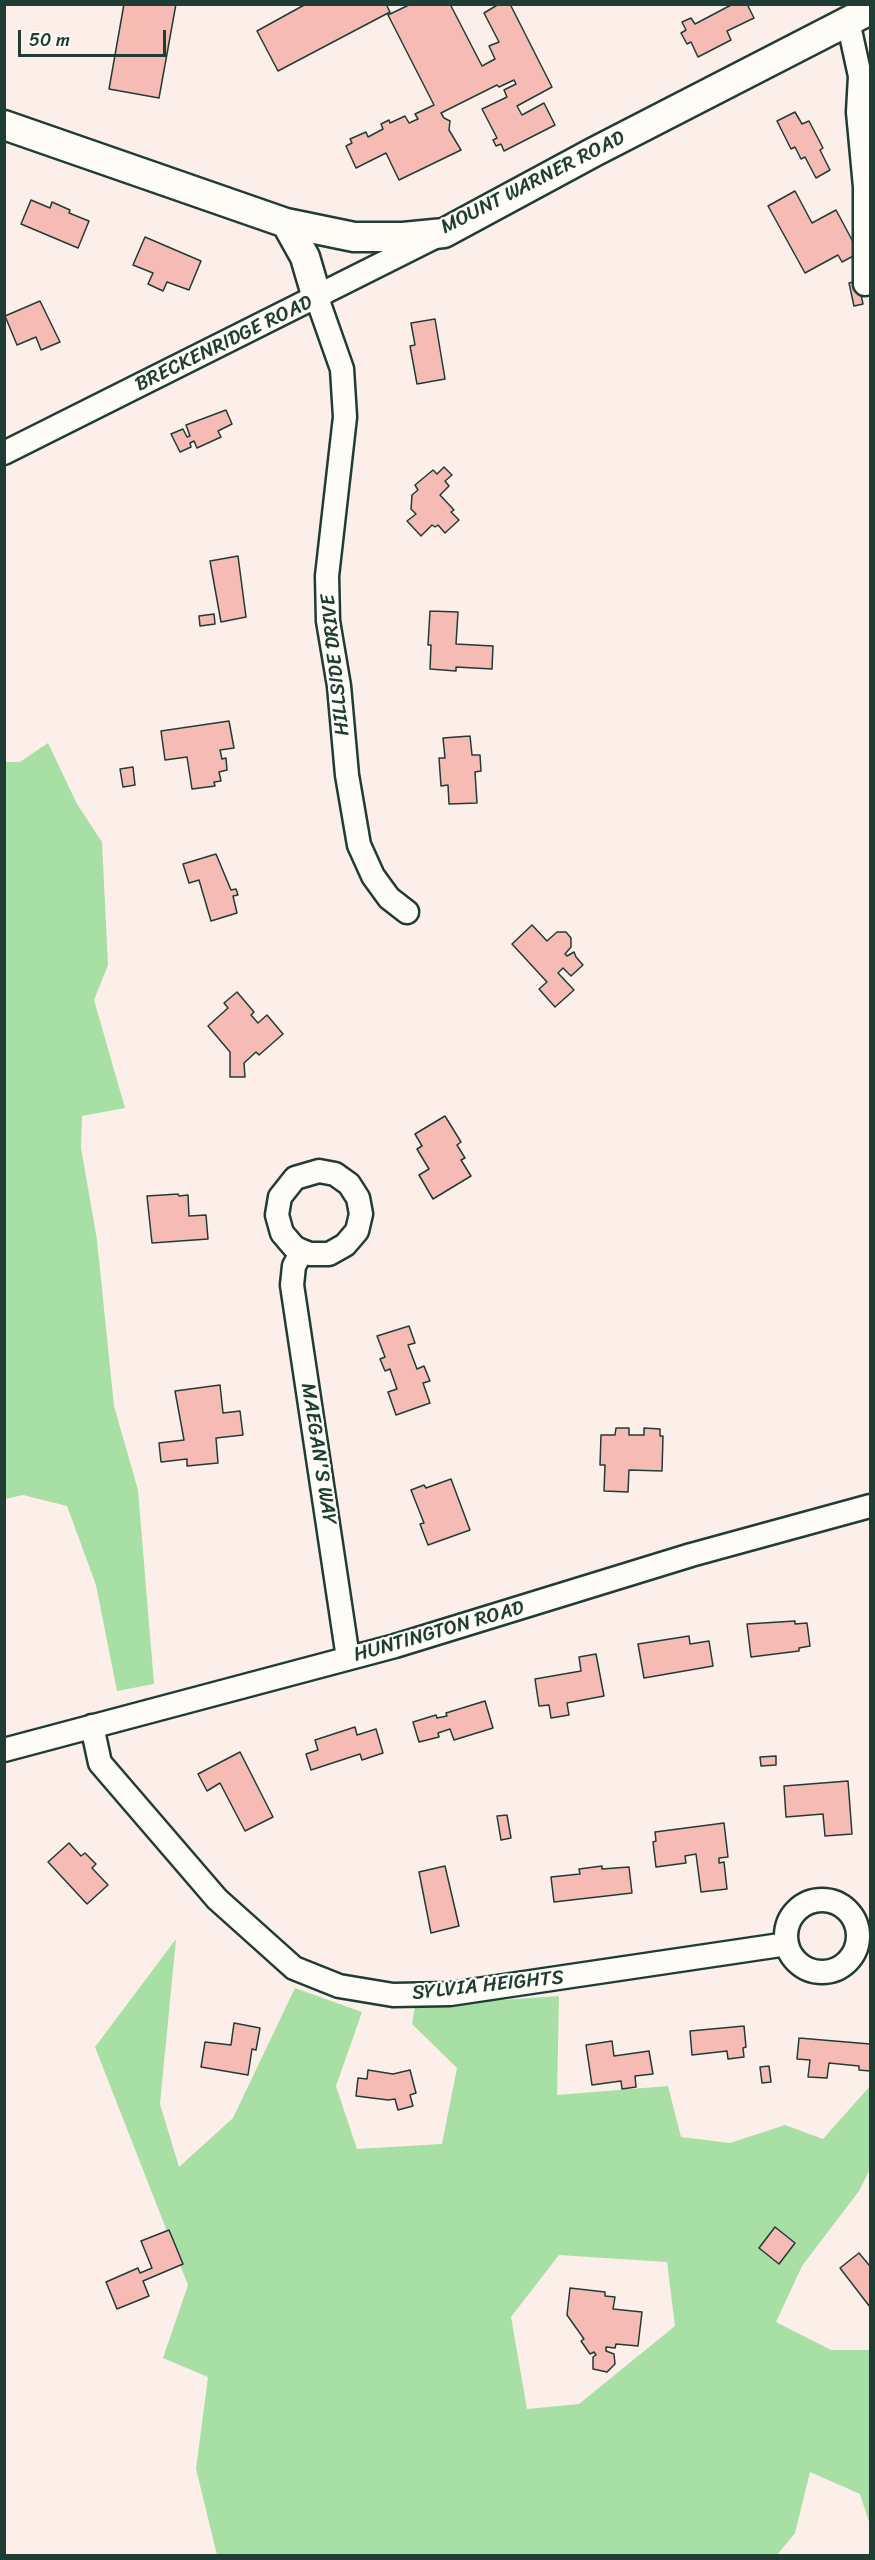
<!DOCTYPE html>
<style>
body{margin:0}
#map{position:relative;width:875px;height:2560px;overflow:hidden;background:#fcefea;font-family:Sriracha,sans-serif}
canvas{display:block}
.frame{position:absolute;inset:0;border:6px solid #1f3d34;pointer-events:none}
.scale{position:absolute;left:18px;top:30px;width:148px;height:27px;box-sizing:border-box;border:3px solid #1f3d34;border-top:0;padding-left:8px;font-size:18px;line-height:21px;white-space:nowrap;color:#1f3d34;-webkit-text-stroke:4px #fdfcf7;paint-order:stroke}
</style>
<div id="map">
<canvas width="875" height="2560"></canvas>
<div class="frame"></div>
<div class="scale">50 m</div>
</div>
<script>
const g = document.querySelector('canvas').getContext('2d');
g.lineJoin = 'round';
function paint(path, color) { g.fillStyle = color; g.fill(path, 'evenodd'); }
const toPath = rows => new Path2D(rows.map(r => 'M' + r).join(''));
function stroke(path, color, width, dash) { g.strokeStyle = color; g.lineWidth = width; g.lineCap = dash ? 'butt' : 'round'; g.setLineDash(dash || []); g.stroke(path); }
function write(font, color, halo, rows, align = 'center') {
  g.font = font + ' Sriracha,sans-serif'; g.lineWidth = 4.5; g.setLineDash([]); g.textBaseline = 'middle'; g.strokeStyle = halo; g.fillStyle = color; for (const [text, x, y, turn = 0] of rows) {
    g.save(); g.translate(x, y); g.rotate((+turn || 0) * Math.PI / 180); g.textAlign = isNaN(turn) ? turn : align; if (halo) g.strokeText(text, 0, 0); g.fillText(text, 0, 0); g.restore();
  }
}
paint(toPath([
 [48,743,77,804,102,842,108,965,94,1000,125,1108,82,1116,81,1148,97,1240,114,1406,138,1490,154,1684,117,1691,96,1585,67,1506,23,1495,5,1499,5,762,20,762],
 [176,1939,160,2104,179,2167,233,2118,295,1988,362,2012,336,2086,357,2149,442,2144,457,2068,412,2024,415,2006,559,1996,557,2095,668,2086,681,2137,730,2143,785,2125,823,2139,870,2086,870,2169,859,2191,802,2266,776,2322,831,2350,870,2350,870,2525,860,2494,810,2472,795,2533,777,2555,217,2555,196,2469,208,2377,163,2358,188,2285,95,2047],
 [559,2255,667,2262,675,2326,579,2404,527,2409,511,2317]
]), '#a7dfa4');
const building = toPath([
 [124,4,176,4,159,98,109,89,124,4],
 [306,4,386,4,390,12,278,71,257,31,306,4],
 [411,4,450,4,482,66,495,59,489,46,499,42,484,13,499,4,510,4,552,87,517,106,522,115,544,103,555,125,504,151,501,144,496,146,493,140,497,138,482,109,507,97,504,90,516,84,514,80,499,87,497,85,441,113,444,118,450,121,449,130,461,150,399,180,386,153,356,168,346,146,352,143,350,139,366,132,368,137,383,129,381,124,389,120,390,123,405,116,409,123,418,119,415,114,434,105,388,15,411,4],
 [733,4,747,4,754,18,727,31,731,40,698,57,691,42,687,44,681,33,686,30,682,22,691,18,695,24,733,4],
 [795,112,802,124,809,121,823,148,820,150,830,170,816,178,805,157,801,159,795,147,791,149,777,121,795,112],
 [795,191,812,223,836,210,859,253,842,262,838,255,805,273,768,206,795,191],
 [31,200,50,208,52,202,70,210,69,213,89,221,78,248,21,224,31,200],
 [145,237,201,261,189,290,167,282,163,291,148,284,153,273,133,265,145,237],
 [858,281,863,304,854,306,849,283,858,281],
 [40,301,60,342,41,350,36,337,17,345,5,316,40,301],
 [435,319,445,379,417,384,410,346,415,345,411,323,435,319],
 [226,410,232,424,218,431,221,437,197,448,194,441,190,443,191,447,180,452,171,434,183,429,187,437,190,436,186,425,226,410],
 [444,467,452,475,445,481,449,486,440,495,454,510,451,512,459,520,445,533,438,525,435,527,432,525,421,536,407,521,416,514,411,509,412,495,418,490,415,485,433,470,437,474,444,467],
 [238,556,246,617,221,622,210,561,238,556],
 [430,611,458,612,456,644,493,646,492,669,456,667,456,671,430,669,431,645,428,645,430,611],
 [214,614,215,624,200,626,199,616,214,614],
 [229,721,234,748,220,750,222,759,226,758,227,770,219,772,221,781,214,782,215,786,192,789,187,757,165,760,161,731,229,721],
 [470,736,472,755,480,755,481,771,475,772,477,803,449,804,448,785,441,786,439,758,445,758,443,738,470,736],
 [133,767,135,785,123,787,120,769,133,767],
 [216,854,231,890,236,889,238,895,233,896,237,913,211,921,199,880,189,883,183,864,216,854],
 [532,925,547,941,557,932,566,932,571,938,571,947,565,954,567,956,574,952,576,957,583,965,571,976,563,968,558,973,574,990,555,1007,539,989,547,982,512,944,532,925],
 [237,992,254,1012,251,1015,258,1023,267,1015,283,1034,259,1055,256,1052,244,1063,245,1077,230,1077,230,1052,208,1026,228,1008,224,1003,237,992],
 [445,1116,461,1142,457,1145,465,1158,461,1160,471,1176,433,1199,419,1175,429,1169,417,1149,422,1146,415,1134,445,1116],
 [178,1194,179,1196,188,1195,189,1216,206,1215,208,1239,152,1243,147,1196,178,1194],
 [409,1326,415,1343,408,1345,417,1369,424,1366,430,1381,423,1383,430,1403,396,1415,388,1392,397,1389,390,1369,385,1371,380,1359,385,1357,377,1336,409,1326],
 [220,1385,223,1413,240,1411,243,1435,216,1438,218,1463,187,1466,187,1459,161,1462,159,1443,184,1440,175,1391,220,1385],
 [616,1428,629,1428,629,1435,644,1435,644,1428,660,1429,660,1436,663,1436,662,1471,629,1470,628,1492,604,1491,605,1465,600,1465,601,1435,615,1435,616,1428],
 [451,1479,470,1530,428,1545,420,1524,424,1523,411,1490,424,1485,426,1488,451,1479],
 [795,1621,795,1624,807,1623,810,1646,799,1648,799,1651,751,1657,747,1624,795,1621],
 [689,1636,690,1644,709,1641,713,1666,644,1678,638,1644,689,1636],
 [596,1654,604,1696,567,1703,569,1715,551,1718,549,1705,539,1706,535,1679,581,1671,579,1657,596,1654],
 [485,1701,493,1728,454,1740,450,1729,438,1733,439,1737,419,1742,413,1722,436,1715,437,1718,447,1716,446,1713,485,1701],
 [355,1727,357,1735,376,1729,383,1753,362,1760,360,1754,311,1770,306,1754,318,1750,315,1740,355,1727],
 [240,1752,273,1817,245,1831,220,1783,207,1791,198,1774,240,1752],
 [776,1756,776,1765,761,1766,760,1757,776,1756],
 [848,1781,852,1834,825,1836,823,1814,786,1817,784,1786,848,1781],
 [507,1815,511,1838,501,1840,497,1816,507,1815],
 [724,1823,728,1857,719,1858,719,1863,724,1862,727,1889,701,1892,696,1854,685,1856,686,1863,656,1867,653,1842,656,1841,655,1832,724,1823],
 [69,1843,81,1856,85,1853,96,1864,92,1868,108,1885,87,1904,48,1862,69,1843],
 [445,1866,459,1926,431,1933,419,1872,445,1866],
 [602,1866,602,1869,629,1867,632,1893,554,1902,551,1877,580,1874,579,1869,602,1866],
 [234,2023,260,2028,256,2050,252,2049,248,2075,201,2067,205,2042,231,2045,234,2023],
 [744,2026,746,2047,743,2048,744,2057,728,2059,727,2051,692,2055,690,2031,744,2026],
 [799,2038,870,2044,870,2071,859,2070,859,2066,829,2063,827,2078,808,2077,810,2060,797,2059,799,2038],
 [612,2041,614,2056,649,2051,653,2074,635,2076,636,2087,622,2089,621,2081,592,2085,586,2045,612,2041],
 [769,2066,771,2082,762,2083,760,2067,769,2066],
 [368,2070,393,2074,410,2070,416,2093,410,2095,413,2106,398,2110,395,2099,388,2100,356,2096,358,2078,367,2079,368,2070],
 [775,2227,795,2243,779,2264,759,2248,775,2227],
 [169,2230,183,2264,143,2281,149,2296,117,2309,106,2282,138,2268,140,2273,152,2268,141,2241,169,2230],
 [859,2253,869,2265,870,2264,870,2307,840,2268,859,2253],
 [570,2288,605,2292,605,2296,615,2297,613,2309,642,2312,638,2346,616,2344,615,2348,606,2347,606,2351,614,2354,615,2364,607,2372,593,2369,593,2357,596,2355,594,2352,590,2354,581,2341,584,2339,567,2315,570,2288]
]);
paint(building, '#f7bbb5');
stroke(building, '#1f3d34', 1.5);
const minor = toPath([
 [848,21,860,76,858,112,865,187,865,284],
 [317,298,342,369,345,417,327,576,328,621,339,686,347,775,359,845,373,876,389,898,407,912],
 [4,453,435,237],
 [302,1251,310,1254,329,1254,345,1245,357,1231,361,1214,358,1198,349,1184,335,1174,319,1171,295,1178,280,1197,277,1215,282,1233,294,1247,302,1251,294,1266,292,1285,348,1658],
 [92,1726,100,1763,217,1899,294,1968,339,1986,393,1995,450,1994,787,1944],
 [4,1750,395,1646,691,1555,870,1506],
 '786 1936a36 36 0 1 1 72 0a36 36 0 1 1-72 0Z'
]);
const major = toPath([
 [4,125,286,223,354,237,403,237,444,233,594,152,870,10],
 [286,223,305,257,317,298]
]);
stroke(minor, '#1f3d34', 27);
stroke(major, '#1f3d34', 33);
stroke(minor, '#fdfcf7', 22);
stroke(major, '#fdfcf7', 28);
write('20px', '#1f3d34', '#fdfcf7', [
 ["MOUNT WARNER ROAD",533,183,-27],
 ["BRECKENRIDGE ROAD",224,344,-26],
 ["HILLSIDE DRIVE",336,665,-96],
 ["MAEGAN'S WAY",318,1454,81],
 ["HUNTINGTON ROAD",439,1632,-16],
 ["SYLVIA HEIGHTS",488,1986,-6]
]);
</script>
